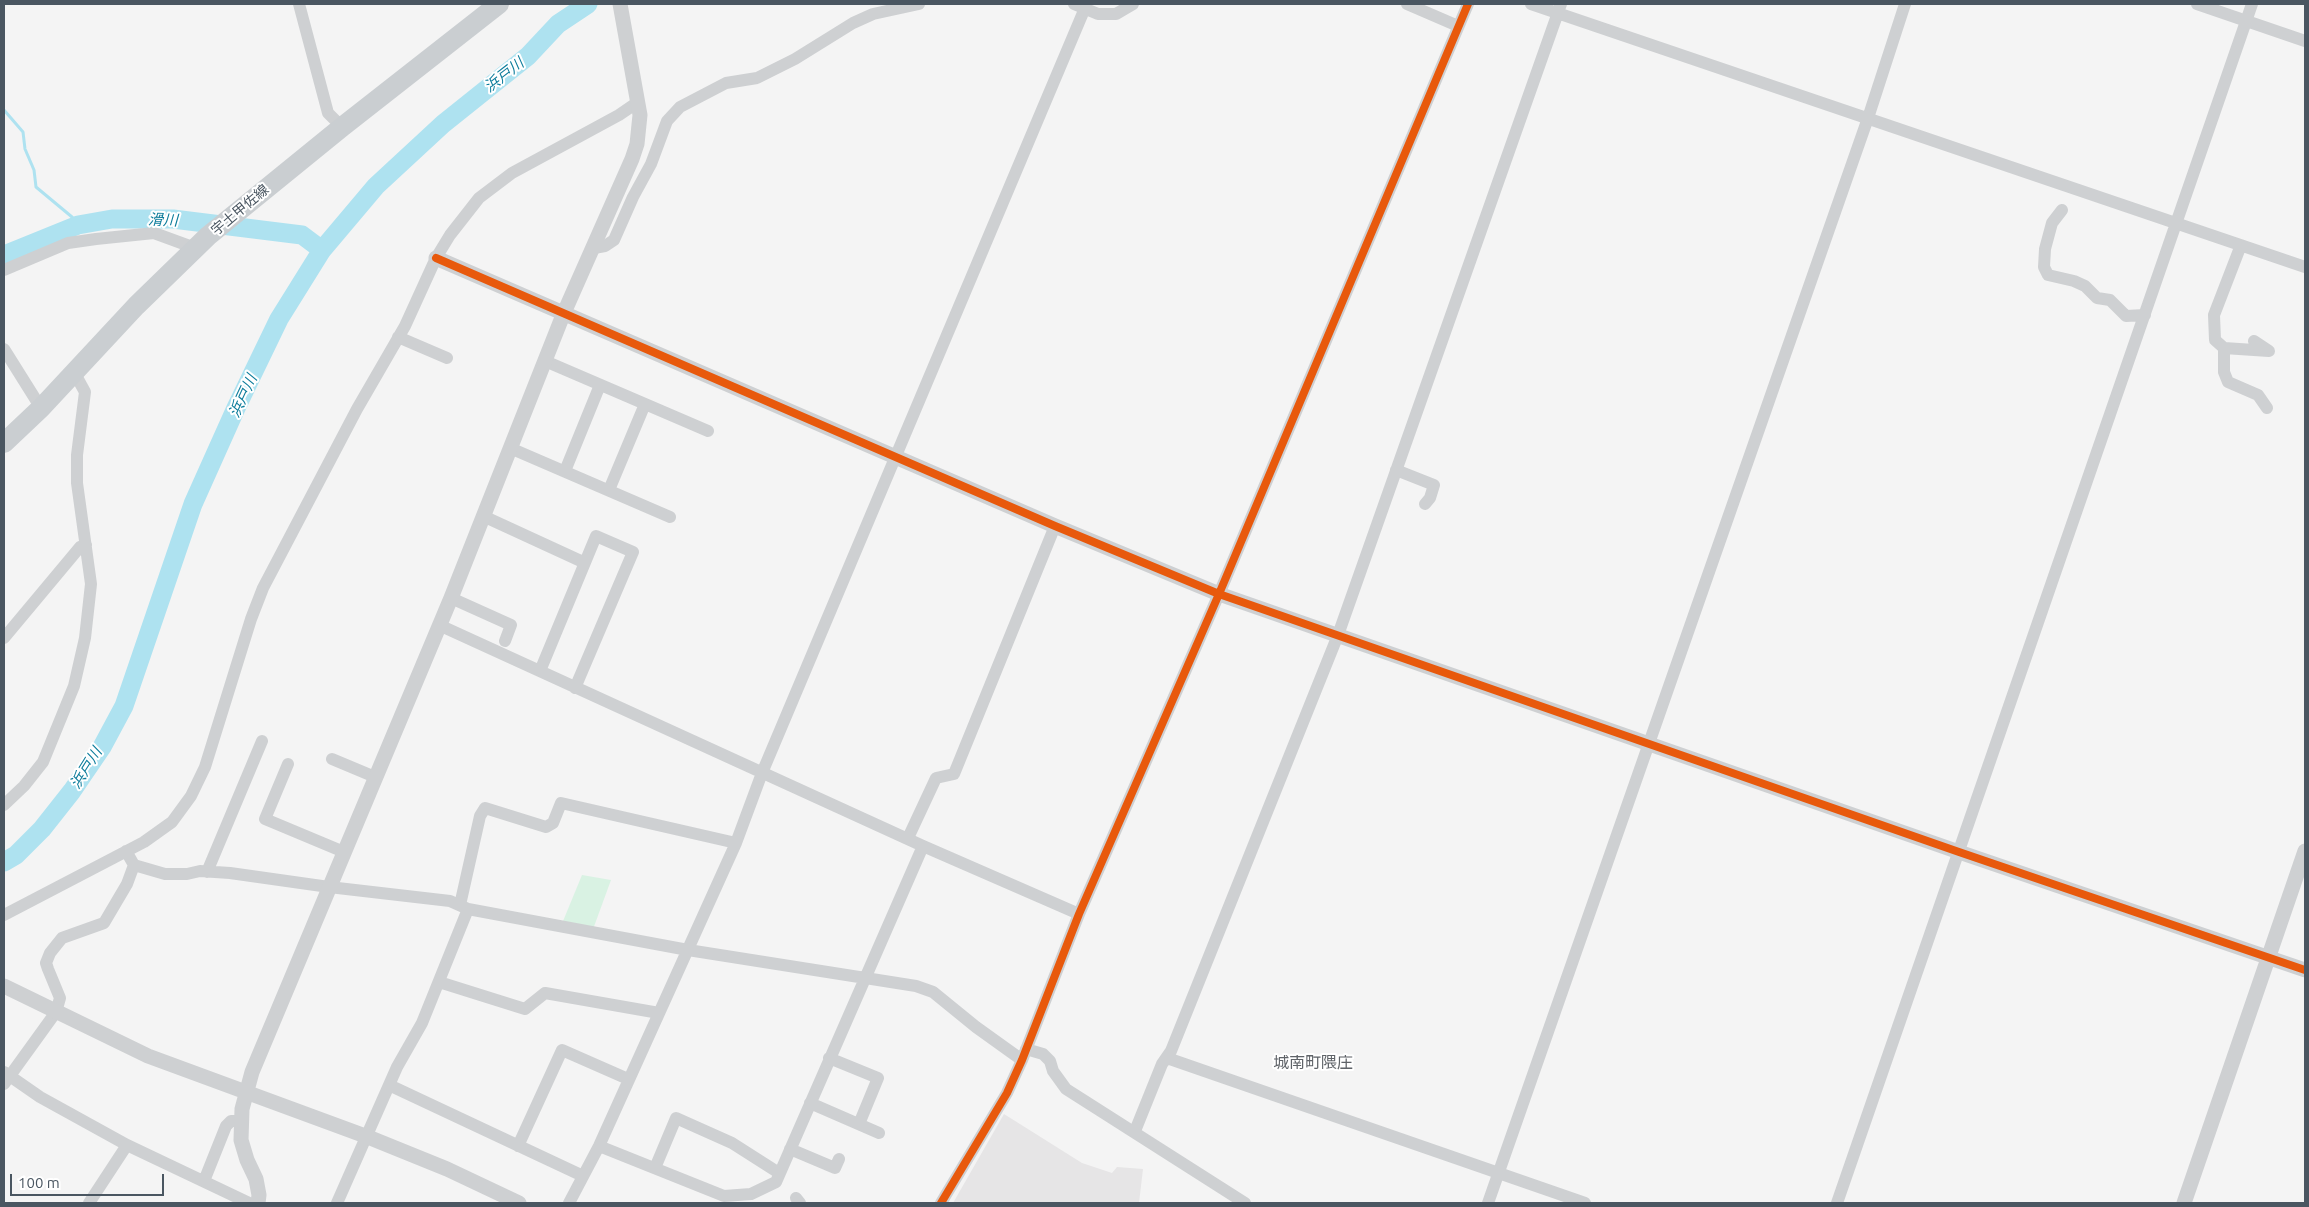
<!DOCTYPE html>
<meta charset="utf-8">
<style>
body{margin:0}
#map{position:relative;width:2309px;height:1207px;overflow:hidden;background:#f4f4f4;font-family:Ubuntu,sans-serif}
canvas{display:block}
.frame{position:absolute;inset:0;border:5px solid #4a5661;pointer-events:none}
.scale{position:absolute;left:10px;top:1174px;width:154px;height:22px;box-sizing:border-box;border:2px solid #4a5661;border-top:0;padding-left:6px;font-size:15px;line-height:18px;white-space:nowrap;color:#4a5661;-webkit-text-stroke:4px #fff;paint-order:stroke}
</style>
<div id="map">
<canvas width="2309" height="1207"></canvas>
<div class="frame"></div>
<div class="scale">100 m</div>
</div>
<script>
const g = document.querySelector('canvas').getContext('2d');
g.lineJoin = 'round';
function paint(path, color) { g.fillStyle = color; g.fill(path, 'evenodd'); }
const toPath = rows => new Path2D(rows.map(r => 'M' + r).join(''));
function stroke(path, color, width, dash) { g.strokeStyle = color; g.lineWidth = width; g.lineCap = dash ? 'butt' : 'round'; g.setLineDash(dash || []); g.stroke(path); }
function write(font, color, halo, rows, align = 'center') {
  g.font = font + ' Ubuntu,"Noto Sans JP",sans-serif'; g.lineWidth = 4; g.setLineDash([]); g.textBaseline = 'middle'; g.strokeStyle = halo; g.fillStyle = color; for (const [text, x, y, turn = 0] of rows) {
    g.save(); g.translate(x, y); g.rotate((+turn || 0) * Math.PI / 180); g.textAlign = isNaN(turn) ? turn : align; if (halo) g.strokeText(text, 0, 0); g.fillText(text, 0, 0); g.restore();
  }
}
paint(toPath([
 [1004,1114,1082,1163,1112,1173,1117,1167,1143,1169,1139,1203,953,1203]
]), '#e6e5e6');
paint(toPath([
 [582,875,611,880,592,932,561,926]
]), '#d9f2e3');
stroke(toPath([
 [4,110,23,132,25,149,34,170,36,187,72,217,78,225]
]), '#aee2f0', 3);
stroke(toPath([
 [4,255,78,225,112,219,173,219,302,235,322,250],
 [4,862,16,855,42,829,72,791,102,747,124,706,193,504,236,408,279,319,322,250,376,186,443,124,528,56,558,24,588,4]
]), '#aee2f0', 19);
stroke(toPath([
 [299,4,328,113,342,127],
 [1074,4,1098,14,1116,14,1133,4],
 [1407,4,1458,26],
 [1531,4,2305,267],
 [2197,4,2305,41],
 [2062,210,2052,223,2045,249,2044,267,2048,275,2074,281,2085,286,2097,298,2110,300,2126,316,2145,315],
 [2241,245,2214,315,2215,340,2224,348,2269,351,2254,341],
 [594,248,605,246,614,240,633,197,651,164,667,121,680,107,726,83,757,78,795,59,853,23,873,14,919,4],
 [4,270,68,243,96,239,154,233,195,248],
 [398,337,447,358],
 [2224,348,2224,372,2228,382,2258,395,2267,408],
 [4,349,41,408],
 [545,361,708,431],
 [510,448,670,517],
 [1396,470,1434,485,1430,498,1425,504],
 [565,471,600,385],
 [609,490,645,404],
 [483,516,583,562],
 [451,598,511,625,505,641],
 [439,625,923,846,1079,914],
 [4,638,80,547,86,545],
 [540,671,596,536,633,552,575,688],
 [332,759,375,777],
 [288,764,265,819,344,852],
 [4,805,24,786,43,762,74,686,85,638,91,584,77,483,77,455,85,392,74,372],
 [908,838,936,778,954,774,1055,526],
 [126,851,134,865,165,874,187,874,200,871,230,873,329,887,450,901,468,909,688,950,916,986,933,992,976,1027,1022,1060],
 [207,872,262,741],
 [460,905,480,816,485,808,546,827,553,823,561,803,736,843],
 [4,915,144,842,172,822,191,796,205,767,251,619,263,588,357,409,405,326,436,258,450,235,479,198,512,173,619,115,638,102],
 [439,982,525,1009,545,993,659,1013],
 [1026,1049,1043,1054,1050,1061,1053,1071,1066,1089,1245,1203],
 [829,1058,878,1078,859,1124],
 [1167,1058,1585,1203],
 [4,1072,40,1097,127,1145,249,1203],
 [4,1084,56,1012,60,998,48,969,46,963,50,953,62,938,104,923,127,884,134,865],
 [389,1085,583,1176],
 [810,1103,879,1133],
 [1135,1131,1162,1064,1171,1051,1338,635,1561,4],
 [518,1146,562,1050,628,1079],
 [599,1146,724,1196,751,1194,776,1182,923,846],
 [790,1149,835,1168,839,1159],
 [655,1168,676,1118,732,1143,779,1173],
 [204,1181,226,1126,231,1121,241,1121],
 [796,1198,800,1203],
 [89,1203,127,1145],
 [337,1203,397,1067,422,1023,468,909],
 [569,1203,599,1146,736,843,762,773,1085,8],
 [941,1203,1007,1093,1022,1060,1079,914,1219,594,1468,4],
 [1488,1203,1868,118,1905,4],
 [1837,1203,2252,4]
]), '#ced0d2', 12);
stroke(toPath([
 [436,258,1055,526,1219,594,1959,852,2305,970],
 [4,986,148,1056,368,1137,447,1169,519,1203],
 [258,1203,259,1195,256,1179,247,1160,241,1140,242,1109,252,1072,451,598,563,315,632,159,637,144,640,115,620,4],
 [2184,1203,2305,851]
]), '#ced0d2', 15);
stroke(toPath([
 [4,443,41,408,136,306,208,236,342,127,499,4]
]), '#caced1', 20);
stroke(toPath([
 [436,258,1055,526,1219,594,1959,852,2305,970],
 [941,1203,1007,1093,1022,1060,1079,914,1219,594,1468,4]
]), '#e8590c', 8);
write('14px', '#4a5661', '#fff', [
 ["宇土甲佐線",240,210,-40]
]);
write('italic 15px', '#0c7c9b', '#fff', [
 ["浜戸川",504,75,-38],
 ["滑川",163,220,2],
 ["浜戸川",243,396,-65],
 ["浜戸川",86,768,-58]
]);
write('16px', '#5f6368', '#fff', [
 ["城南町隈庄",1313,1063]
]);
</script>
